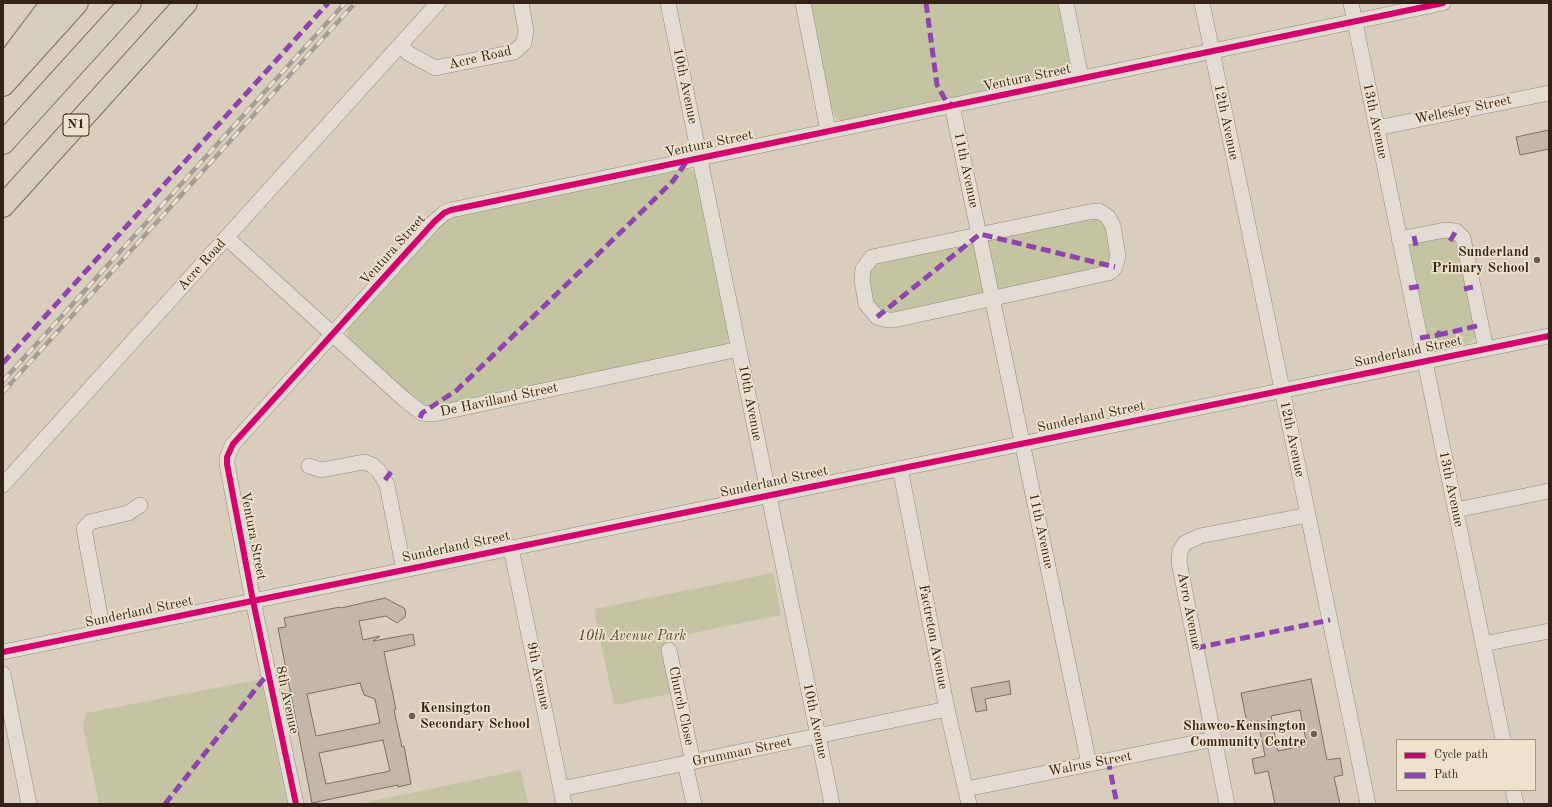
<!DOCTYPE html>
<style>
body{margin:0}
#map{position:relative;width:1552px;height:807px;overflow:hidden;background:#d9cebd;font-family:"Old Standard TT",serif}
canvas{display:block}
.frame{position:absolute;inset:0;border:4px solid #322217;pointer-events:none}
.legend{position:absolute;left:1396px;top:739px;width:140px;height:52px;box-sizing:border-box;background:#efe2cc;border:1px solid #a39584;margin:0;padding:5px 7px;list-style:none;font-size:12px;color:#322217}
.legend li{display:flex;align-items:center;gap:8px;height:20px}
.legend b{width:20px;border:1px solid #a39584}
</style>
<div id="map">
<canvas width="1552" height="807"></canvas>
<div class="frame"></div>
<ul class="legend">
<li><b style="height:5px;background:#d6006c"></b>Cycle path</li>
<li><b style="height:5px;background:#8e44ad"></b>Path</li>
</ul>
</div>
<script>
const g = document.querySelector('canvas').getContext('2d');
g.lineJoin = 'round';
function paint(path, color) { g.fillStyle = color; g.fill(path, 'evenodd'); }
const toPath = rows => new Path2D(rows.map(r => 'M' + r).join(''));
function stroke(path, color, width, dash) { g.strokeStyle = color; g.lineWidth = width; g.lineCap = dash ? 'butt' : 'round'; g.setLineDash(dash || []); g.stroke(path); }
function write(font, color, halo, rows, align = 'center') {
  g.font = font + ' "Old Standard TT",serif'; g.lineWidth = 3.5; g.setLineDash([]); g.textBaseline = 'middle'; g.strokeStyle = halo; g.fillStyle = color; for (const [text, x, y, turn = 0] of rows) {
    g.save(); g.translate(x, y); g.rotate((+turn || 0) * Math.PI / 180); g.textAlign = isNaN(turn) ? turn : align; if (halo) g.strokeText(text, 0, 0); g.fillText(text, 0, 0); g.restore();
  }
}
paint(toPath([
 [809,3,1061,3,1072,68,1068,76,842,122,837,120,831,110],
 [681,168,692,170,698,180,730,331,727,343,716,350,439,407,423,408,350,343,347,331,350,322,448,217],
 [1108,217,1115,267,894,320,866,304,872,257,980,234],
 [1444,233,1458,240,1477,336,1469,343,1439,349,1429,344,1408,244],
 [773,573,781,615,664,639,675,693,614,705,594,609],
 [261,679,287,804,99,804,83,726,86,713],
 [521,770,528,804,358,804]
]), '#c5c4a2');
const building = toPath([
 [1549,130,1549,149,1520,155,1516,137,1549,130],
 [385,598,404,608,406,612,405,617,397,623,386,616,359,621,363,640,380,636,373,641,413,634,415,645,384,652,396,709,394,710,402,747,404,746,411,784,398,787,398,785,312,803,278,628,286,627,284,618,340,607,341,608,385,598],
 [360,683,364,695,375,699,380,723,316,736,307,694,360,683],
 [383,740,390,771,326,784,319,753,383,740],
 [1311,679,1327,760,1340,758,1343,775,1334,777,1340,804,1275,804,1268,771,1255,774,1252,759,1265,756,1258,721,1247,723,1241,693,1311,679],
 [1300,710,1307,745,1278,751,1271,716,1300,710],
 [1009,681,1011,694,985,699,987,710,976,712,971,688,1009,681]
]);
paint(building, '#c6b6a9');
stroke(building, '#787067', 1);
const minor = toPath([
 [668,3,832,804],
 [803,3,828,131],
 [1066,3,1081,78],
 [1202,3,1368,804],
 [1351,3,1503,740],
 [400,45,408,53,435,68,514,52,524,43,526,31,521,3],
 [952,105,1089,764],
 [1377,128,1549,93],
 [1099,211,1108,217,1113,226,1118,256,1115,267,1112,271,1108,273,894,320,888,320,877,317,866,304,862,280,863,269,872,257,1089,212,1099,211],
 [227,238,405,400,422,413,430,414,439,413,739,349],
 [1399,239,1445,230,1456,231,1463,238,1486,349],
 [309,466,321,470,364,462,372,465,379,471,387,485,404,570],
 [900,468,947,709,969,804],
 [3,485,438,3],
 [1456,510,1549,491],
 [511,548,564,804],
 [103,631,84,529,90,522,128,513,140,505],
 [1483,644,1549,631],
 [669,650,693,762],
 [3,652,1549,336],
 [3,674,29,804],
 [685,763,694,804],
 [561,789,947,709],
 [966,789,1214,739],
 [1513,790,1516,804],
 [296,804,253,601,227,464,227,457,233,444,434,222,444,213,451,210,1443,3],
 [1227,804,1179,562,1180,551,1185,543,1200,536,1308,515]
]);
const highway = toPath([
 [9,60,52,3],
 [3,85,77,3],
 [3,143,130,3],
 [3,206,186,3]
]);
stroke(minor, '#90887d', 16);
stroke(highway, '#787067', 24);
stroke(minor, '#e2dcd3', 15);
stroke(highway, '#d6cdbf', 22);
const rail = toPath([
 [3,381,345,3],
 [3,392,355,3]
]);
stroke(rail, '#a39d95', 4.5);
stroke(rail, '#efe2cc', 3, [9]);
stroke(toPath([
 [926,3,937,85,946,101,952,105],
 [1414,236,1416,246],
 [1450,241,1456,231],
 [1409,288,1422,286],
 [1464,289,1473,287],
 [877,317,980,234,1115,267],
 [1438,335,1481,325],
 [1420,338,1438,335,1440,331],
 [3,363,328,3],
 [420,418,422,413,457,390,624,229,673,181,687,161],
 [385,480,391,472],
 [1196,648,1330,620],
 [1108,760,1117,804],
 [165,804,262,681,269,674]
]), '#8e44ad', 5, [10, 5]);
stroke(toPath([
 [3,652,1549,336],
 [296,804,253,601,227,464,227,457,233,444,434,222,444,213,451,210,1443,3]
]), '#d6006c', 6);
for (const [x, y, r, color] of [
 [1537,260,4,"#6c5e51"],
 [412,716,4,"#6c5e51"],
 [1314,734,4,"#6c5e51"]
]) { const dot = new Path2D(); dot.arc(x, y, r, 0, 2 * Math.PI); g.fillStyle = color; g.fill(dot); stroke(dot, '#efe2cc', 1.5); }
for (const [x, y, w] of [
 [76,125,26]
]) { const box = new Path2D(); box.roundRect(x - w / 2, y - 11, w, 22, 3); g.fillStyle = '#efe2cc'; g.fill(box); stroke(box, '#322217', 1); }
write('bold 13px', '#322217', null, [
 ["N1",76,125]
]);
write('14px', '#322217', '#efe2cc', [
 ["Acre Road",480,58,-13],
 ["Ventura Street",1027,78,-12],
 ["10th Avenue",685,86,78],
 ["Wellesley Street",1463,110,-12],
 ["13th Avenue",1375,121,78],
 ["12th Avenue",1226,122,78],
 ["Ventura Street",709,144,-12],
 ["11th Avenue",966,170,78],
 ["Ventura Street",393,250,-48],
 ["Acre Road",202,265,-48],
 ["Sunderland Street",1408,352,-12],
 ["De Havilland Street",499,400,-12],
 ["10th Avenue",750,403,79],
 ["Sunderland Street",1091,417,-12],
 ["12th Avenue",1292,439,78],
 ["Sunderland Street",774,482,-12],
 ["13th Avenue",1451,489,78],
 ["11th Avenue",1041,531,78],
 ["Ventura Street",253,536,79],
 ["Sunderland Street",456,547,-12],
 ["Avro Avenue",1189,611,79],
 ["Sunderland Street",139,612,-12],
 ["Factreton Avenue",933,637,79],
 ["9th Avenue",538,676,78],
 ["8th Avenue",287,700,78],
 ["Church Close",681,706,78],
 ["10th Avenue",815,721,78],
 ["Grumman Street",742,752,-12],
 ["Walrus Street",1090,764,-11]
]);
write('bold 14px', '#322217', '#efe2cc', [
 ["Sunderland",1529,252],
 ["Primary School",1529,268],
 ["Kensington",420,708,"left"],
 ["Secondary School",420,724,"left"],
 ["Shawco-Kensington",1306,726],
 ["Community Centre",1306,742]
], 'right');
write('italic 14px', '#524834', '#efe2cc', [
 ["10th Avenue Park",632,636]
]);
</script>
